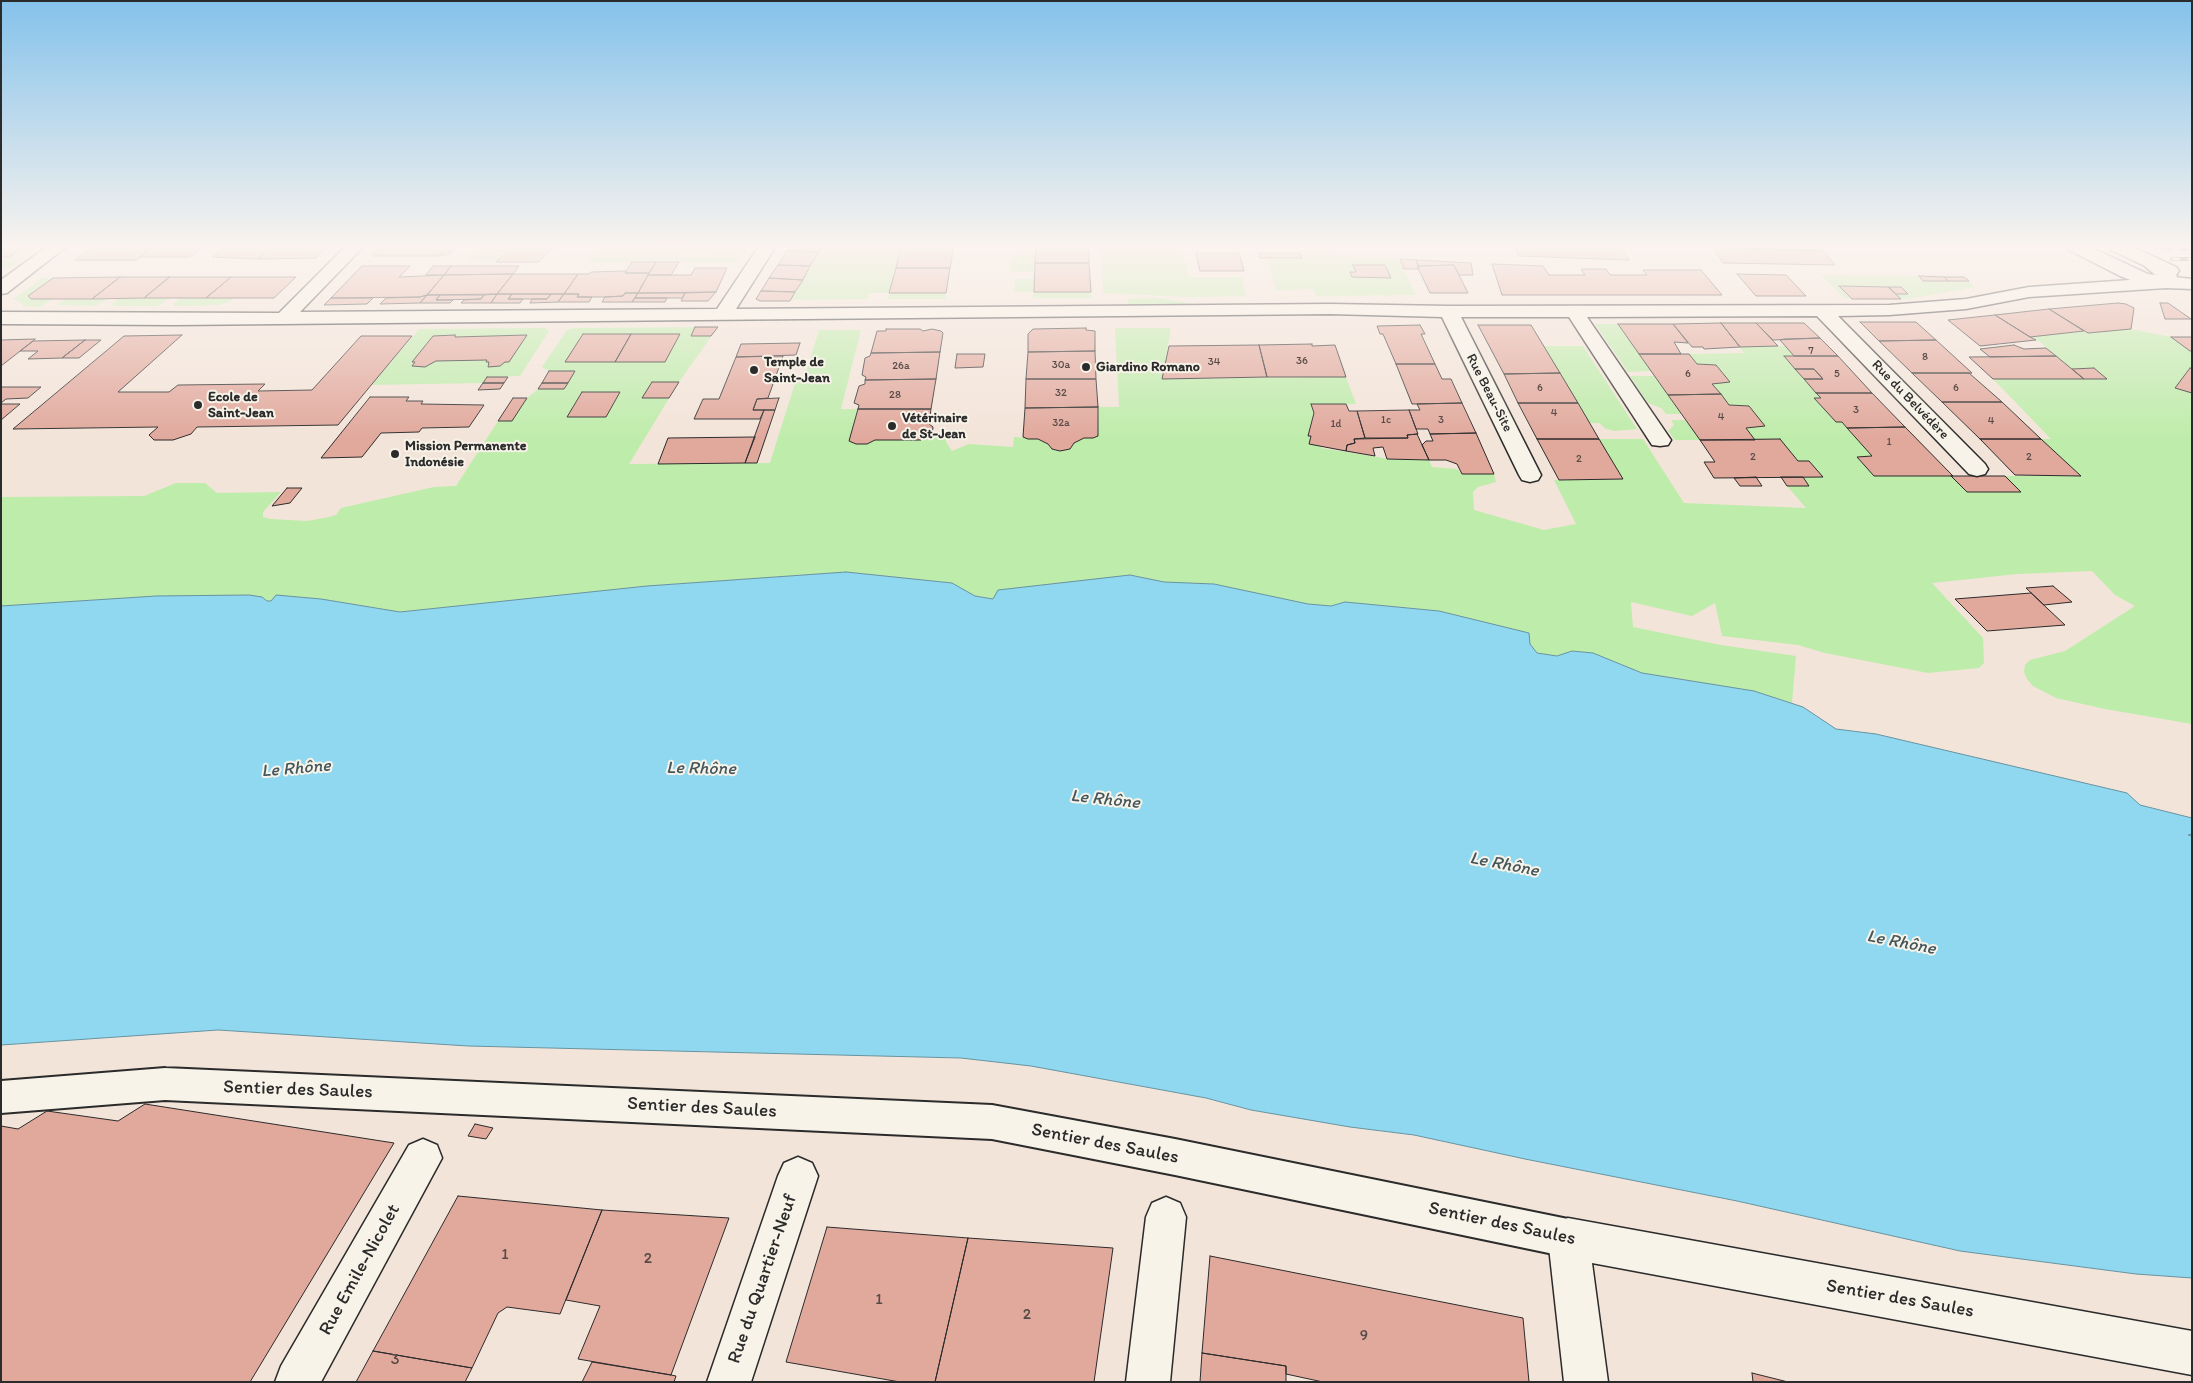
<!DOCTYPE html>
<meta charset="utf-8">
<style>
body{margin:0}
#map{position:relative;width:2193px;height:1383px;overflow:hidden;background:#f3e4d9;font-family:Itim,sans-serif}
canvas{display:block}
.frame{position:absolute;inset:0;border:2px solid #2b2b2b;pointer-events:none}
</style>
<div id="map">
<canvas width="2193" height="1383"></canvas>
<div class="frame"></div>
</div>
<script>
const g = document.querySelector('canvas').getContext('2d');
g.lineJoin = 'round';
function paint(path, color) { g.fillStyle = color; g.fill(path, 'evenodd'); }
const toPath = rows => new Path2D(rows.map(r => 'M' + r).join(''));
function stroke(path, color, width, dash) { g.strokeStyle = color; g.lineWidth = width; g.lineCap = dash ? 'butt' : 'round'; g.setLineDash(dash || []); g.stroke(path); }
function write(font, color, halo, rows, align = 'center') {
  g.font = font + ' Itim,sans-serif'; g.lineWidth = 4; g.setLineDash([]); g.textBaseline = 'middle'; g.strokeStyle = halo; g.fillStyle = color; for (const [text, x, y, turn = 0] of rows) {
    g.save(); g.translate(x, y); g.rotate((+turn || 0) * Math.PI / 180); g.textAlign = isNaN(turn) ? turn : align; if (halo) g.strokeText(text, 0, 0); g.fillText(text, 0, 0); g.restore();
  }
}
paint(toPath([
 [25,246,38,248,10,268,1,269,1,260,9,257],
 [483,246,514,246,496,262,465,261],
 [602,246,750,246,739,262,586,262],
 [823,246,901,246,889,293,946,293,945,299,888,299,889,293,868,293,867,299,791,300],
 [1101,246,1182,246,1188,277,1242,277,1246,296,1188,297,1103,293],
 [1300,253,1398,259,1416,295,1316,296,1313,289,1276,290,1267,258,1302,258],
 [1012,255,1035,255,1035,271,1010,272],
 [1821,275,1964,277,1975,287,1908,299,1844,298],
 [42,278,53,278,28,296,31,299,51,299,41,307,23,306,21,302,13,299],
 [1015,279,1034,279,1034,292,1091,292,1091,298,1033,298,1033,292,1014,292],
 [108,298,96,306,57,305,66,299],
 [119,298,170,298,158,306,114,306,112,304],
 [180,298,234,298,229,302,219,305,175,306,173,304],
 [1157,298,1189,303,1191,306,1128,306,1128,299],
 [1595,324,1618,324,1651,371,1628,372],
 [718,327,679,382,629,464,770,463,795,383,803,382,819,330,861,330,841,409,858,409,850,440,856,444,867,444,875,440,920,440,922,437,926,435,947,435,946,442,952,451,969,444,1013,447,1014,437,1038,439,1048,444,1052,449,1060,451,1070,449,1074,443,1084,438,1093,438,1098,436,1098,407,1119,407,1115,328,1171,328,1162,379,1346,377,1356,404,1311,404,1314,413,1309,436,1311,436,1310,442,1322,446,1321,448,1390,459,1429,460,1432,467,1457,469,1462,474,1494,474,1496,482,1478,487,1473,492,1474,510,1544,530,1576,524,1554,480,1622,479,1599,439,1643,439,1684,503,1806,508,1787,486,1809,486,1803,477,1822,477,1809,461,1798,461,1755,440,1746,428,1765,426,1749,406,1729,405,1712,384,1730,382,1716,365,1697,364,1689,354,1744,353,1740,347,1785,346,1794,356,1784,357,1821,398,1815,398,1842,422,1872,456,1857,457,1874,476,1951,476,1968,492,2020,492,2005,476,2081,476,2041,439,2051,439,1993,379,2083,379,2040,342,2030,337,2084,331,2088,333,2131,329,2171,337,2192,352,2192,366,2175,388,2192,393,2192,724,2105,709,2056,698,2033,686,2027,679,2024,672,2025,665,2030,660,2065,651,2135,606,2115,595,2092,571,2017,574,1932,583,1983,638,1984,663,1979,668,1928,673,1825,653,1798,645,1722,636,1715,603,1692,616,1631,602,1633,627,1721,645,1796,656,1792,703,1754,691,1642,673,1593,653,1572,651,1557,656,1537,653,1530,644,1528,633,1439,611,1345,602,1331,606,1308,604,1214,584,1164,582,1131,575,993,599,975,596,952,583,846,572,647,586,400,612,321,599,276,596,271,601,267,601,262,597,156,596,1,606,1,497,144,496,176,483,205,483,217,493,281,492,263,512,263,517,271,519,307,521,329,517,336,515,341,508,434,487,456,486,513,398,527,398,538,389,564,389,575,371,549,371,542,367,567,330,574,328],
 [545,328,549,331,520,376,487,377,483,383,372,385,419,329],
 [1544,346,1583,346,1637,429,1615,431,1606,429,1599,423,1589,423],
 [1654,376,1668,395,1681,414,1666,414,1661,408,1648,403,1630,376],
 [1671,420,1685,420,1700,440,1675,440,1668,431,1674,425]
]), '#beecaa');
const water = toPath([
 [846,572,952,583,975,596,993,599,998,590,1130,575,1164,582,1214,584,1308,604,1331,606,1345,602,1439,611,1529,633,1530,644,1537,653,1557,656,1572,651,1593,653,1642,673,1754,691,1803,707,1836,729,1876,734,2127,793,2140,805,2192,818,2192,834,2188,835,2192,836,2192,1278,2136,1274,1960,1251,1737,1201,1525,1159,1414,1135,1350,1127,1251,1110,1206,1098,1031,1066,961,1058,468,1046,218,1030,1,1045,1,606,156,596,249,595,262,597,267,601,271,601,276,595,321,599,400,612,647,586,846,572]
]);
paint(water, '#8fd8f0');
stroke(water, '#6793a1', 1);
const building = toPath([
 [1,246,25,246,9,257,1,257,1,246],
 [94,246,154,246,137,260,75,260,94,246],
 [154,246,203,246,190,257,139,257,154,246],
 [226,246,273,246,258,259,212,257,226,246],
 [273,246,328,246,316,258,258,259,273,246],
 [381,246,447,246,439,256,372,256,381,246],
 [447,246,456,246,450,254,439,256,447,246],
 [514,246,555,246,538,262,496,262,514,246],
 [655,246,711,246,709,249,655,246],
 [790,246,823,246,819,252,787,251,790,246],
 [901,246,954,246,950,268,896,268,901,246],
 [1036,246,1089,246,1089,263,1035,263,1036,246],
 [1515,246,1621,247,1629,260,1518,256,1515,246],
 [1729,248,1821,250,1823,251,1729,249,1729,248],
 [1714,249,1823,251,1835,265,1723,263,1714,249],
 [787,251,819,252,810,266,778,265,787,251],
 [1196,253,1239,253,1244,271,1200,271,1196,253],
 [1259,253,1300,253,1302,258,1260,258,1259,253],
 [1400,259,1416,260,1419,269,1404,269,1400,259],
 [1416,260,1471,263,1473,275,1459,275,1454,265,1419,266,1416,260],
 [632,262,656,262,649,273,625,273,632,262],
 [656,262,679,262,671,275,648,275,656,262],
 [1035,263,1089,263,1091,292,1034,292,1035,263],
 [1492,264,1543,266,1549,275,1585,275,1581,269,1606,269,1610,275,1647,275,1643,270,1701,270,1722,295,1502,295,1492,264],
 [778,265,810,266,803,280,769,278,778,265],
 [1353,265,1385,265,1391,278,1352,277,1350,272,1356,272,1353,265],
 [1454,265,1468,293,1430,293,1417,266,1454,265],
 [362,266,410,266,399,277,444,275,427,295,420,297,331,298,362,266],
 [433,266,451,266,444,275,426,275,433,266],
 [451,266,519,266,513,274,444,275,451,266],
 [695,268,727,268,716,292,638,293,648,275,691,275,695,268],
 [896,268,950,268,946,293,889,293,896,268],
 [626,271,625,273,649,273,638,293,625,293,623,296,605,297,577,297,579,294,564,294,578,274,589,274,591,272,626,271],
 [513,274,497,294,427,295,444,275,513,274],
 [513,274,578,274,564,294,497,294,513,274],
 [1737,274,1786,275,1806,296,1756,296,1737,274],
 [1919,276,1944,277,1948,281,1923,281,1919,276],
 [120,277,92,299,31,299,28,296,53,278,120,277],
 [120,277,170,277,144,298,92,299,120,277],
 [169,277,231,277,206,298,144,298,169,277],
 [231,277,296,277,274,298,206,298,231,277],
 [1944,277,1964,277,1969,281,1948,281,1944,277],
 [769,278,803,280,795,292,761,291,769,278],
 [1839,286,1888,287,1901,299,1852,299,1839,286],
 [1889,287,1901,287,1908,294,1896,294,1889,287],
 [761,291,795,292,790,301,760,301,756,299,761,291],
 [716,292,708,301,681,301,685,293,716,292],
 [625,293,638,293,632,302,602,302,605,297,623,296,625,293],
 [638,293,685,293,682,298,635,298,638,293],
 [497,294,491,303,461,303,464,300,481,299,484,295,497,294],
 [497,294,512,294,508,299,523,299,520,303,491,303,497,294],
 [512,294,551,294,547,299,508,299,512,294],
 [551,294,564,294,558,302,530,303,532,299,547,299,551,294],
 [564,294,579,294,577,297,592,297,589,302,558,302,564,294],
 [427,295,420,303,380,304,386,298,420,297,427,295],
 [427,295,440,295,436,300,453,300,450,303,420,303,427,295],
 [440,295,484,295,481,299,436,300,440,295],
 [331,298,373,298,367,304,324,305,331,298],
 [635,298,667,298,665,302,632,302,635,298],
 [2118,303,2126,304,2134,308,2131,329,2088,333,2049,309,2118,303],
 [2160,303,2168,303,2191,319,2165,319,2160,303],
 [2049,309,2084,331,2030,337,1995,315,2049,309],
 [1995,315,2030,337,2036,340,1980,346,1948,320,1995,315],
 [1860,322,1916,322,1936,340,1879,341,1860,322],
 [1721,323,1756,323,1778,346,1740,347,1721,323],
 [1721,323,1740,347,1704,349,1703,347,1692,347,1673,324,1721,323],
 [1756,323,1804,323,1820,338,1773,340,1756,323],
 [1618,324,1673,324,1688,343,1674,342,1681,354,1639,354,1618,324],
 [1420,325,1425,334,1421,334,1435,364,1396,364,1383,334,1380,334,1377,326,1420,325],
 [1478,325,1531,325,1560,373,1504,374,1478,325],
 [695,327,718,327,711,336,691,336,695,327],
 [1086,328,1086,330,1095,331,1095,351,1028,352,1028,334,1033,329,1086,328],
 [886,329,920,329,923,331,932,329,941,331,943,333,940,352,871,353,877,331,886,331,886,329],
 [583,334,631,334,615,362,565,362,583,334],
 [631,334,680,334,665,362,615,362,631,334],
 [182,335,118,392,169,392,178,385,265,384,258,391,312,390,361,336,412,336,338,425,197,427,191,434,173,440,154,440,149,435,158,427,13,429,124,336,182,335],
 [455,335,455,337,527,335,509,362,505,362,500,366,488,367,489,362,486,362,487,360,436,361,425,367,412,366,415,362,412,362,433,336,455,335],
 [2171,337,2192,337,2192,351,2190,351,2171,337],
 [1820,338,1838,356,1794,356,1780,340,1784,339,1820,338],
 [35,339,33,341,1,366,1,340,35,339],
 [85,340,62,358,28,359,38,351,20,351,33,341,85,340],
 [85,340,101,340,79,358,62,358,85,340],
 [1936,340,1972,373,1912,373,1879,341,1936,340],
 [800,343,796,355,736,357,741,344,800,343],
 [1312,344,1312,346,1335,345,1346,377,1267,377,1259,345,1312,344],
 [1259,345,1267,377,1162,379,1169,346,1259,345],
 [2014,345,2024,349,2046,348,2056,356,1990,357,1980,349,2014,345],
 [1095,351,1096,379,1026,379,1028,352,1095,351],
 [940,352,936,379,865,380,866,377,862,375,865,358,870,356,871,353,940,352],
 [957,354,985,354,983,367,955,368,957,354],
 [1639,354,1689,354,1697,364,1716,365,1730,382,1712,384,1721,394,1668,395,1639,354],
 [783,356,768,398,757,399,753,410,764,410,760,419,694,419,703,399,719,399,736,357,783,356],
 [1784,356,1838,356,1872,393,1816,393,1804,379,1823,379,1814,369,1795,369,1784,356],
 [2056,356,2084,379,1993,379,1969,357,2056,356],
 [1396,364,1435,364,1442,379,1451,379,1462,403,1412,404,1396,364],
 [2094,368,2107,379,2084,379,2072,369,2094,368],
 [2190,368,2192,369,2192,393,2175,388,2190,368],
 [1795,369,1814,369,1823,379,1804,379,1795,369],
 [549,371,575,371,568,383,542,383,549,371],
 [1560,373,1578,403,1518,403,1504,374,1560,373],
 [1912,373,1969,373,2002,402,1942,402,1912,373],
 [487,377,508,377,504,383,483,383,487,377],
 [936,379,931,409,858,409,859,405,854,403,859,386,865,384,865,380,936,379],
 [1026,379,1096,379,1098,407,1025,408,1026,379],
 [652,382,679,382,669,398,642,398,652,382],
 [483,383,504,383,500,389,478,390,483,383],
 [542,383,568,383,564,389,538,389,542,383],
 [1,387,41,387,28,398,6,399,1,403,1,387],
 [582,392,620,392,606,417,567,417,582,392],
 [1816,393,1872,393,1905,427,1847,428,1842,422,1836,422,1814,398,1821,398,1816,393],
 [1721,394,1729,405,1749,406,1765,426,1746,428,1755,440,1700,440,1668,395,1721,394],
 [370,397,409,397,406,401,423,401,421,404,484,405,469,427,422,428,419,432,381,433,362,457,321,458,370,397],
 [513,398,527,398,512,421,498,421,513,398],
 [779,398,775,410,753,410,757,399,779,398],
 [1942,402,2002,402,2041,439,1980,439,1942,402],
 [1462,403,1476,433,1430,434,1428,429,1416,429,1409,410,1420,410,1417,404,1462,403],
 [1518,403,1578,403,1599,439,1537,439,1518,403],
 [1,404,20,404,1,420,1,404],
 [1311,404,1346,404,1349,411,1357,411,1365,438,1354,439,1355,443,1347,445,1346,451,1309,444,1311,436,1308,436,1314,413,1311,404],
 [1098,407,1098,436,1093,438,1084,438,1074,443,1070,449,1060,451,1052,449,1048,444,1038,439,1028,439,1023,437,1025,408,1098,407],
 [858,409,931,409,929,424,933,427,932,435,922,437,921,440,875,440,867,444,856,444,849,441,858,409],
 [764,410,775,410,757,463,745,463,764,410],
 [1409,410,1418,434,1407,435,1408,438,1365,438,1357,411,1409,410],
 [1905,427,1953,476,1874,476,1857,457,1872,456,1847,428,1905,427],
 [1476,433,1494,474,1462,474,1457,464,1446,460,1429,460,1422,445,1426,441,1433,441,1430,434,1476,433],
 [1417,434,1429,460,1387,459,1383,447,1373,448,1375,456,1346,451,1347,445,1355,443,1354,439,1408,438,1407,435,1417,434],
 [755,437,745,463,658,464,668,438,755,437],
 [1537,439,1599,439,1623,479,1559,480,1537,439],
 [1780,439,1798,461,1809,461,1823,477,1714,478,1704,462,1715,462,1700,440,1780,439],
 [1980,439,2041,439,2081,476,2015,475,1980,439],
 [1951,476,2005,476,2021,492,1967,492,1951,476],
 [1756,477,1762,486,1740,486,1734,478,1756,477],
 [1781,477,1803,477,1809,486,1787,486,1781,477],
 [287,488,302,488,290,503,272,506,287,488],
 [2053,586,2072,602,2044,605,2026,588,2053,586],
 [2031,593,2065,625,1987,631,1955,599,2031,593],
 [145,1104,394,1143,250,1382,1,1382,1,1126,18,1129,47,1111,118,1121,145,1104],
 [475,1124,493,1128,486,1139,468,1136,475,1124],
 [458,1196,602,1210,560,1314,507,1307,498,1313,472,1368,373,1351,458,1196],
 [602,1210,729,1218,671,1375,578,1359,600,1306,566,1300,602,1210],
 [827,1227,968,1238,935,1382,900,1382,786,1362,827,1227],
 [968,1238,1113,1248,1094,1382,935,1382,968,1238],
 [1210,1256,1523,1318,1529,1382,1323,1382,1286,1374,1286,1366,1202,1353,1210,1256],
 [373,1351,472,1368,465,1382,356,1382,373,1351],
 [1202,1353,1286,1366,1286,1382,1200,1382,1202,1353],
 [592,1362,671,1375,676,1376,674,1382,582,1382,592,1362],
 [1752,1373,1788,1382,1753,1382,1752,1373]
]);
paint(building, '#e1a89c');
stroke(building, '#2b2b2b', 1);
const pedestrian = toPath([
 [165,1068,992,1105,1175,1139,1568,1219,1582,1224,1587,1238,1582,1252,1568,1257,1175,1175,992,1139,165,1100,1,1113,1,1081,165,1068]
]);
const minor = toPath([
 [48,246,67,246,7,293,1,294,1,280,48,246],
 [346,246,364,246,300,312,717,309,759,246,776,246,736,309,1330,304,1449,306,1889,305,1966,299,2029,287,2159,278,2141,263,2144,259,2150,258,2156,259,2177,276,2172,287,2166,288,2029,297,1966,309,1889,315,1838,316,1985,464,1988,469,1985,474,1977,476,1969,474,1817,316,1587,317,1671,440,1668,445,1660,446,1652,445,1569,317,1461,317,1541,475,1538,480,1530,482,1522,480,1519,475,1442,317,1330,314,175,325,1,324,1,312,279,313,346,246],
 [423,1139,437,1145,442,1158,321,1382,275,1382,281,1366,409,1145,423,1139],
 [798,1157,812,1163,818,1176,751,1382,707,1382,778,1176,784,1163,798,1157],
 [1166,1197,1180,1203,1186,1217,1170,1382,1126,1382,1146,1217,1152,1203,1166,1197],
 [1568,1218,2192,1331,2192,1375,1592,1263,1608,1382,1564,1382,1548,1238,1554,1224,1568,1218]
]);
const secondary = toPath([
 [2067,246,2088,246,2148,274,2192,279,2192,289,2166,288,2138,283,2120,276,2069,250,2067,246],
 [2109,246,2131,246,2176,267,2179,271,2176,275,2164,275,2111,250,2109,246]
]);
stroke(pedestrian, '#2b2b2b', 4);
stroke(minor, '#2b2b2b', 3);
stroke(secondary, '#2b2b2b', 3);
paint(pedestrian, '#f7f3e8');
paint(minor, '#f7f3e8');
paint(secondary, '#f7f3e8');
const rail = toPath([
 [2157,248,2192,249],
 [2172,259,2192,259]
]);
stroke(rail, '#2b2b2b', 4);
stroke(rail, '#f7f3e8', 2.5, [8]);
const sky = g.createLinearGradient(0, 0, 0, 440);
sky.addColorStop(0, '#84c2eb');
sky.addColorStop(0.56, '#faf3ee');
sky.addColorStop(1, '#faf3ee00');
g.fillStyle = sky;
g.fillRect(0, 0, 2193, 440);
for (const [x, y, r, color] of [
 [1086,367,5,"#2b2b2b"],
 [754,370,5,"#2b2b2b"],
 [198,405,5,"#2b2b2b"],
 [892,426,5,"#2b2b2b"],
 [395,454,5,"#2b2b2b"]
]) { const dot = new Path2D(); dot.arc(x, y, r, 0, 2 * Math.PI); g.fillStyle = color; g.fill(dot); stroke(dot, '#f7f3e8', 2); }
write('11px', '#584a47', null, [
 ["7",1811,351],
 ["8",1925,357],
 ["36",1302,361],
 ["34",1214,362],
 ["30a",1061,365],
 ["26a",901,366],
 ["6",1688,374],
 ["5",1837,374],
 ["6",1540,388],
 ["6",1956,388],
 ["32",1061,393],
 ["28",895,395],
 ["3",1856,410],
 ["4",1554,413],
 ["4",1721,417],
 ["1c",1386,420],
 ["3",1441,420],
 ["4",1991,421],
 ["32a",1061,423],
 ["1d",1336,424],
 ["1",1889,442],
 ["2",1753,457],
 ["2",2029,457],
 ["2",1579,459]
]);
write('bold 14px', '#2b2b2b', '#f7f3e8', [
 ["Temple de",764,362],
 ["Saint-Jean",764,378],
 ["Giardino Romano",1096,367],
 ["Ecole de",208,397],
 ["Saint-Jean",208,413],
 ["Vétérinaire",902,418],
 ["de St-Jean",902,434],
 ["Mission Permanente",405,446],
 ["Indonésie",405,462]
], 'left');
write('14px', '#2b2b2b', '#f7f3e8', [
 ["Rue Beau-Site",1489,393,63],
 ["Rue du Belvédère",1910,400,46]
]);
write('16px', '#584a47', null, [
 ["1",505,1255],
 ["2",648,1259],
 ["1",879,1300],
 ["2",1027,1315],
 ["9",1364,1336],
 ["3",395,1360]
]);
write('italic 18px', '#44565c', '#f7f3e8', [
 ["Le Rhône",296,769,-5],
 ["Le Rhône",701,769,1],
 ["Le Rhône",1105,800,6],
 ["Le Rhône",1504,865,11],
 ["Le Rhône",1901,943,11]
]);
write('19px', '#2b2b2b', '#f7f3e8', [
 ["Sentier des Saules",298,1090,2],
 ["Sentier des Saules",702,1108,3],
 ["Sentier des Saules",1105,1144,11],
 ["Sentier des Saules",1502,1224,12],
 ["Rue Emile-Nicolet",360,1270,-61],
 ["Rue du Quartier-Neuf",763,1279,-71],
 ["Sentier des Saules",1900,1299,10]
]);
</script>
